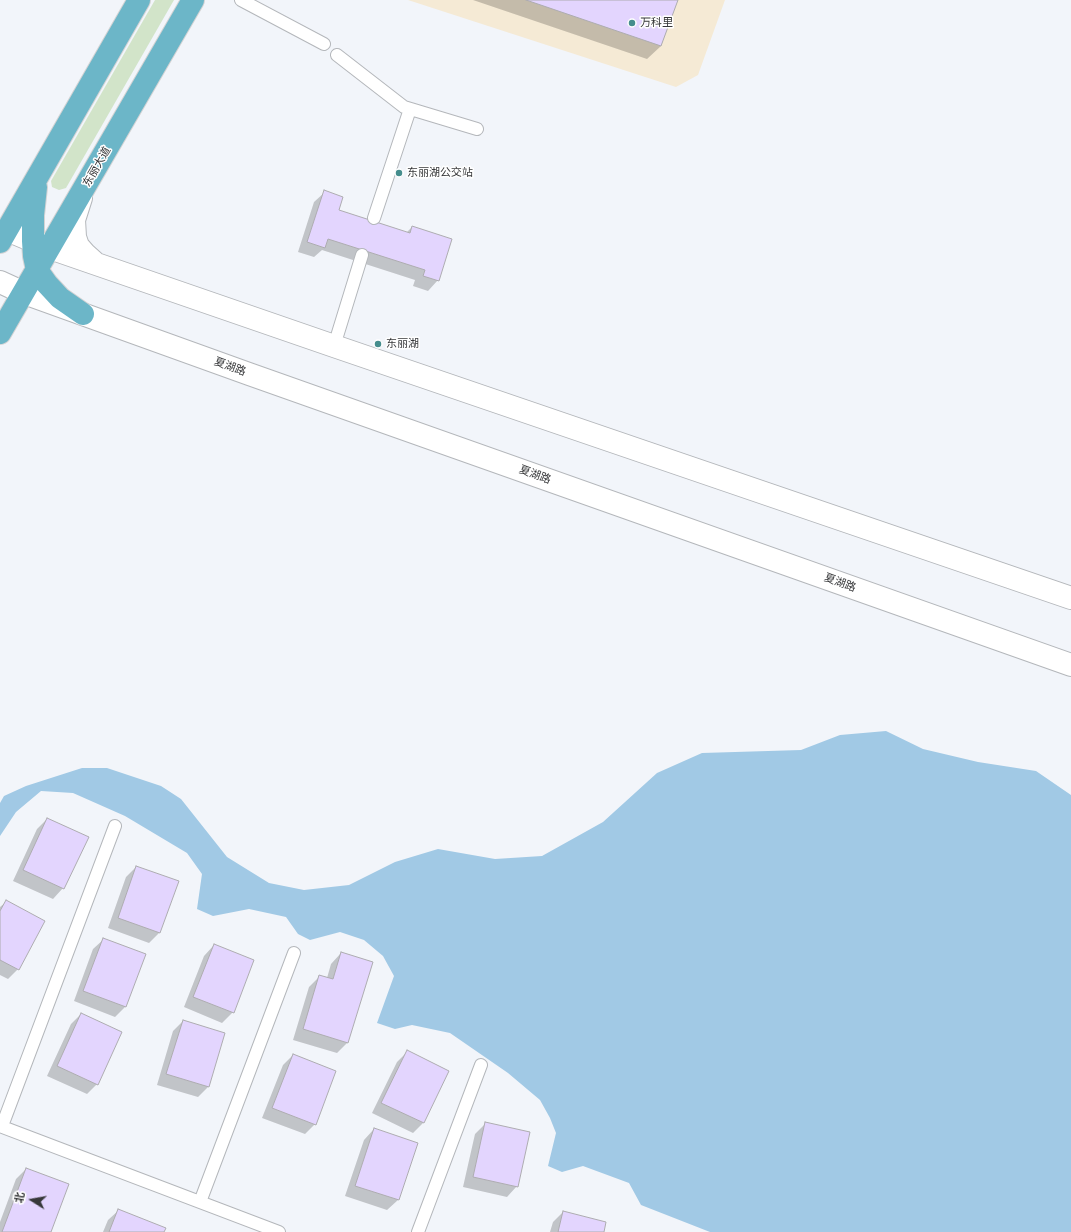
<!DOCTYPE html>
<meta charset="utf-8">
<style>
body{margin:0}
#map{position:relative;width:1071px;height:1232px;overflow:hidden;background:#f2f5fa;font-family:"Fira Sans Condensed","Noto Sans SC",sans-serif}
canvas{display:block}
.north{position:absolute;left:12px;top:1180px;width:40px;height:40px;-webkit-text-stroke:3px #fff;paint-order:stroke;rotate:281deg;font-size:11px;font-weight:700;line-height:16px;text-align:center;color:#37383a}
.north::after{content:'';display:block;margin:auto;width:14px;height:18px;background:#37383a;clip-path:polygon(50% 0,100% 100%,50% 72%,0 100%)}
</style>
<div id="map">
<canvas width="1071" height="1232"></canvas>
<div class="north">北</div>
</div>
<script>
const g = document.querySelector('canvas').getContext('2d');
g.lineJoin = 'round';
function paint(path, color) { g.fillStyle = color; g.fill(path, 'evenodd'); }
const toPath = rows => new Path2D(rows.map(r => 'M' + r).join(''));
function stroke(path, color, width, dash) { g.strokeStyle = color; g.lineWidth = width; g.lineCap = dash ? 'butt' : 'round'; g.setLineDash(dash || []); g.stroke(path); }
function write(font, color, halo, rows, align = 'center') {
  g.font = font + ' "Fira Sans Condensed","Noto Sans SC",sans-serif'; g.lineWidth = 3; g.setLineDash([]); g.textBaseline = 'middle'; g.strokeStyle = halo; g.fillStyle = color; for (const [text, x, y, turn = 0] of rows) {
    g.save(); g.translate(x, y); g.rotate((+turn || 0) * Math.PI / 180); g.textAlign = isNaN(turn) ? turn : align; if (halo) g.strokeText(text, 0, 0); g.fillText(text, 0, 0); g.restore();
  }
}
paint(toPath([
 [408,0,725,0,698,75,676,87]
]), '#f5ead5');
paint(toPath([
 [155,0,174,0,66,188,59,190,52,187,51,181]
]), '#d2e4c9');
paint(toPath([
 [886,731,923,749,978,762,1036,771,1071,795,1071,1232,710,1232,641,1205,629,1183,583,1166,562,1172,548,1166,556,1133,550,1118,540,1100,508,1073,450,1033,412,1025,395,1029,377,1023,394,976,383,956,364,940,340,932,310,940,298,934,286,917,249,909,213,916,197,909,202,874,187,853,125,816,73,793,41,791,16,812,0,836,0,803,4,796,26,786,82,768,107,768,161,786,181,799,227,857,269,883,304,890,349,885,395,862,438,849,495,859,542,856,603,822,657,773,702,753,801,750,840,735]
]), '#a1c9e5');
paint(toPath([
 [473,0,677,0,661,46,647,59],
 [325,192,338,211,406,233,412,227,438,280,428,291,413,286,415,280,322,250,314,257,298,252,314,202],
 [47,819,63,888,53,899,13,881,37,829],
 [136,867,159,933,149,943,108,928,126,877],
 [6,902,18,969,8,979,0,975,0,907],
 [104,939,125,1007,115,1017,74,1001,93,949],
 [214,945,233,1012,222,1023,184,1007,204,956],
 [341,953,348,1042,337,1053,293,1040,309,987,320,976,327,978,331,964],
 [81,1014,97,1084,87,1094,47,1076,71,1024],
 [183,1021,208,1087,198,1097,157,1085,173,1031],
 [407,1052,447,1071,423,1123,413,1133,372,1113,397,1062],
 [293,1055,315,1124,305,1134,262,1118,283,1065],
 [485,1124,517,1186,507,1197,463,1187,475,1134],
 [374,1129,416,1143,398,1200,387,1210,345,1196,364,1140],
 [26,1169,50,1232,0,1232,0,1222,16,1179],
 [119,1210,163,1232,103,1232,108,1220],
 [563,1212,603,1232,550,1232,553,1222]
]), '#0003');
const building = toPath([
 [526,0,678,0,661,46,526,0],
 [324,190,343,197,339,210,410,233,412,226,452,239,439,281,423,276,425,270,328,239,325,248,307,242,324,190],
 [47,818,89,837,64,889,23,870,47,818],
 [136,866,179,881,160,933,118,918,136,866],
 [6,900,45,921,19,970,0,960,0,911,6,900],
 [103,938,146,954,126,1007,83,991,103,938],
 [214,944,254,960,234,1013,193,997,214,944],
 [341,952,373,962,348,1043,303,1029,319,975,333,979,341,952],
 [81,1013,122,1032,98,1085,57,1066,81,1013],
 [183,1020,225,1033,209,1087,166,1074,183,1020],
 [407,1050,449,1071,424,1123,381,1103,407,1050],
 [293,1054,336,1071,316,1125,272,1108,293,1054],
 [485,1122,530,1132,518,1187,473,1177,485,1122],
 [374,1128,418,1143,399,1200,355,1186,374,1128],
 [26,1168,69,1184,51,1232,2,1232,26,1168],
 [118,1209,166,1228,164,1232,109,1232,118,1209],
 [563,1211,606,1222,604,1232,558,1232,563,1211]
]);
paint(building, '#e3d5fe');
stroke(building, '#adacb0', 1);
const service = toPath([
 [241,0,324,44],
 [337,55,404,107,477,129],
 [374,218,410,109],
 [334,346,362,255],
 [0,1126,279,1232],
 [2,1126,115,826],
 [200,1202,294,953],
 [418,1232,481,1065]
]);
const tertiary = toPath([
 [81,198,74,220,75,237,78,246,85,254,95,263],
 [7,230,50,248,334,346,1071,598],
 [0,282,24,293,249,374,1071,665]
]);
const trunk = toPath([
 [36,187,33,215,33,241,34,256,37,270,47,284,60,298,83,314],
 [0,242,139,0],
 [0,333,193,0]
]);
stroke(service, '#b4b7bb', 14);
stroke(tertiary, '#b4b7bb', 24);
stroke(trunk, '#d3d3d4', 24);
stroke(service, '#fff', 12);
stroke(tertiary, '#fff', 22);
stroke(trunk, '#6cb6c8', 22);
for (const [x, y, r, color] of [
 [632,23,4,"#458d8d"],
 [399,173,4,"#458d8d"],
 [378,344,4,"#458d8d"]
]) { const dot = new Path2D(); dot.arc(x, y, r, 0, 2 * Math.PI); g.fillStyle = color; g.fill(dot); stroke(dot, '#fff', 1.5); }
write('11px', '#37383a', '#fff', [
 ["万科里",640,23],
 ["东丽湖公交站",407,173],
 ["东丽湖",386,344]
], 'left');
write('11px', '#37383a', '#fff', [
 ["东丽大道",97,167,-60],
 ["夏湖路",230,367,20],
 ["夏湖路",535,475,20],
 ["夏湖路",840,583,20]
]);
</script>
